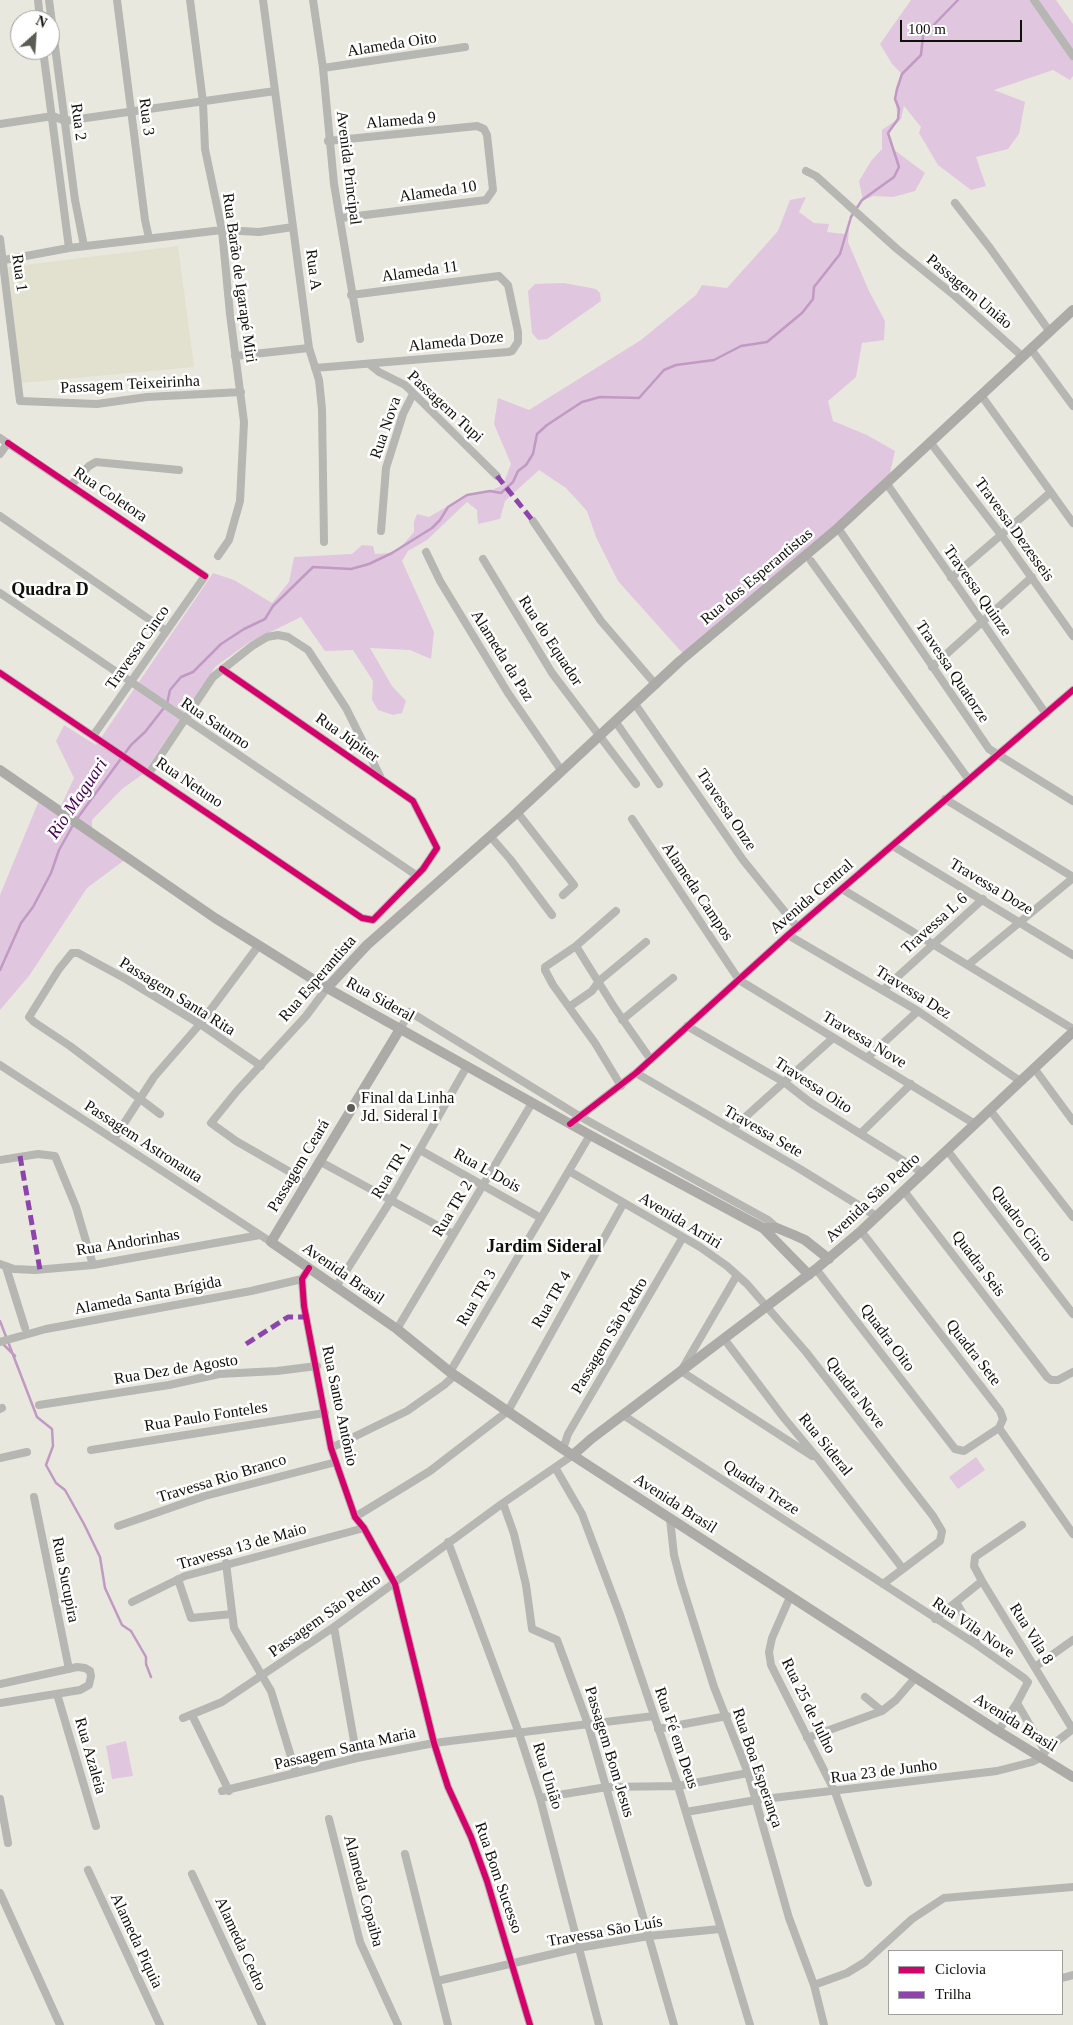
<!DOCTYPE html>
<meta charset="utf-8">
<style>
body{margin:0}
#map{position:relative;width:1073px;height:2025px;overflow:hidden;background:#e9e8de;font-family:Georgia,serif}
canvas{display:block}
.legend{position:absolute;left:888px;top:1950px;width:175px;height:65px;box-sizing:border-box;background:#fff;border:1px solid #9f9f9d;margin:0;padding:6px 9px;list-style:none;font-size:15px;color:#10100a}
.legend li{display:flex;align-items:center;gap:10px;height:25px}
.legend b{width:25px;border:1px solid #9f9f9d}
.north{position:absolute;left:10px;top:10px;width:50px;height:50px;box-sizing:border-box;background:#fff;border:1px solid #9f9f9d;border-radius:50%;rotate:26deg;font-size:14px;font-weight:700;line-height:20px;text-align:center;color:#10100a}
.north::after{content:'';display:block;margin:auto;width:18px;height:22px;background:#5c5c54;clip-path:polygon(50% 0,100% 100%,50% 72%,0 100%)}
.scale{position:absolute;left:900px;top:20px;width:122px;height:22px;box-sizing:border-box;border:2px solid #10100a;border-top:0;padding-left:6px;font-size:15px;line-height:18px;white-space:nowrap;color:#10100a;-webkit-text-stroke:4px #fff;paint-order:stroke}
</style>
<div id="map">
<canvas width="1073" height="2025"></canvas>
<ul class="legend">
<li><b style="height:6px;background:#d6006c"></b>Ciclovia</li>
<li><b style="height:6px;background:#8e44ad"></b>Trilha</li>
</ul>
<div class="north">N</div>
<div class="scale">100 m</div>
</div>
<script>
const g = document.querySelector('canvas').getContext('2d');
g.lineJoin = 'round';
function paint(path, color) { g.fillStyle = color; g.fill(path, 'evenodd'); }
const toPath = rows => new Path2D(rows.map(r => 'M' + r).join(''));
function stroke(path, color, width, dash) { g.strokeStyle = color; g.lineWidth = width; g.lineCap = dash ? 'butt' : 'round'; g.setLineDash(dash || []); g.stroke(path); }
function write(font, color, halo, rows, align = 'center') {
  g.font = font + ' Georgia,serif'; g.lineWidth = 5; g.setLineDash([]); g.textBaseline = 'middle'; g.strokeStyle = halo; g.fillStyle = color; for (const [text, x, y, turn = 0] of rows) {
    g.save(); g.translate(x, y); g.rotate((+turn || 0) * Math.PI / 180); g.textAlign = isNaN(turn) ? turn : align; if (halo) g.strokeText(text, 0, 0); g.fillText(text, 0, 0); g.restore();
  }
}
paint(toPath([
 [178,246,194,367,21,383,8,267]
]), '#e2e0ce');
paint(toPath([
 [911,0,1056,0,1073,24,1073,76,1070,80,1053,70,994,90,1025,102,1019,134,1008,149,976,157,986,186,971,190,938,165,919,133,921,127,904,106,901,119,888,133,893,149,925,173,915,191,893,197,873,196,863,201,859,181,871,161,882,149,882,130,898,119,895,99,902,74,892,64,880,44],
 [806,197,799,212,814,223,829,224,827,232,844,234,849,229,848,242,869,291,885,321,884,340,862,343,856,377,828,401,833,421,867,435,895,451,889,477,686,657,618,581,596,537,587,511,566,488,539,470,505,501,500,519,478,524,477,510,467,502,427,540,408,551,402,561,434,632,431,659,410,650,370,648,392,686,406,701,402,713,393,715,378,710,372,700,373,681,353,650,325,651,301,617,248,643,215,667,184,719,180,719,143,774,122,789,92,820,92,830,130,856,87,888,29,976,0,1010,0,895,40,798,60,808,74,778,56,741,64,725,96,745,213,573,234,580,272,603,289,582,294,557,352,554,362,545,373,546,375,554,392,553,401,547,414,532,414,522,417,514,429,517,467,495,490,491,503,485,511,464,494,424,498,398,529,410,641,340,696,295,702,285,727,288,778,231,790,200],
 [564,283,596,289,600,293,601,301,547,339,538,340,532,333,528,291,535,284],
 [976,1457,985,1470,958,1489,949,1477],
 [126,1741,133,1776,112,1779,106,1746]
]), '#e1c6e0');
stroke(toPath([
 [76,820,131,745,145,732,167,704,170,690,181,677,193,672,221,644,244,629,265,619,273,606,313,567,351,569,369,564,392,553,432,528,440,520,448,507,467,495,490,491,501,493,513,482,518,471,526,465,533,454,537,434,547,425,582,402,600,397,639,398,664,370,676,365,714,360,741,346,767,342,802,313,813,299,814,287,840,254,851,217,862,200,894,177,899,167,888,133,898,119,899,109,895,99,897,89,902,74,921,55,923,36,958,0],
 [0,970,21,923,33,907,51,873,59,850,73,825],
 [0,1321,37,1417,52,1429,53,1446,46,1465,56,1483,65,1490,84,1524,100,1557,105,1588,122,1625,131,1631,146,1657,146,1664,151,1677],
 [3,1344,15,1356]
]), '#c09ac2', 2.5);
stroke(toPath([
 [38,0,40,20],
 [49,0,75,200,84,246],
 [117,0,145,220,149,238],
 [190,0,203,102,205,149,222,230,230,314,244,422,240,501,229,540,218,556],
 [263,0,309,348,319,380,322,409,324,542],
 [313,0,323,68,334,184,360,339],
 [1034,0,1073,56],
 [43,50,69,248],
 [323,68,465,47],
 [0,124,53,116,65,121,275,91],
 [328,141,477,126,484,129,487,135,493,190,486,200,341,218],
 [806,171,816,176,897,249,955,296,1023,357],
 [955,203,990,248,1050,332],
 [0,239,20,401,97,404,147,397,241,392],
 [4,260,69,248,222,230,259,232,293,227],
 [1031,349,1073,406],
 [235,356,309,348],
 [369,364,379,372,405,385,497,476],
 [315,368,508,352,512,351,518,342,518,332,508,285,499,276,351,295],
 [981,395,1073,523],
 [0,438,205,576,93,736],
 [930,442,1002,536,1073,636],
 [0,454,8,443],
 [887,484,1046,714],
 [71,485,89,466,96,462,179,470],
 [0,516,166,631],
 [533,521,601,621,656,685],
 [838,528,989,749,1073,801],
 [381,531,386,468,403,414,413,394],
 [426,552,440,581,508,693,561,770],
 [483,559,552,673,636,784],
 [811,561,969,780],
 [951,578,1051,492],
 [0,593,416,875],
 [932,667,1032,577],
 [0,673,362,918,373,920,423,869,437,848,413,801,222,669],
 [635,704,743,860,798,928],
 [615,721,659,784],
 [149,773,213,677,252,646,267,637,278,635,288,637,308,650,346,708,380,776],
 [945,799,1073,877],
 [517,812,574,885,563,895],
 [632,819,739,980,975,1124],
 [490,836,510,859,552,915],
 [893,846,1073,955],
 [842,889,1073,1029],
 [616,911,576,946,545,967,545,970,553,985,595,1043,621,1086],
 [788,935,918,1011,1020,1081],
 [576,946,614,1007,651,1060],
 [968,965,1073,878],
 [883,990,983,899],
 [569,1007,592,991,599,981,646,942],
 [622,1020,673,978],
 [687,1026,784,1082,811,1103,923,1173],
 [400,1029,410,1012,579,1116,768,1220,777,1228],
 [868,1057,918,1011],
 [0,1065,271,1242],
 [1034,1068,1073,1121],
 [636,1073,800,1169,876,1216],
 [990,1110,1073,1217],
 [160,1114,70,1046,34,1022,29,1017,59,969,72,953,78,953,126,979,200,1024,261,1066],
 [570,1124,636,1073,788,935,1073,690],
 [732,1129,833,1038],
 [861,1133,911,1084],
 [114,1139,154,1077,200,1024,259,945],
 [420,1150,541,1218],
 [947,1150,1073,1314],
 [0,1160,38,1154,55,1156,76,1207,93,1265],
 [319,1161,453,1234],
 [569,1171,700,1247,727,1266,747,1284,806,1352,933,1516,942,1531,940,1541,883,1584],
 [306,1185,290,1172,236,1141,211,1123,237,1091,306,1016,327,988],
 [904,1191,1047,1377,1051,1380,1058,1380,1073,1372],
 [0,1264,14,1269,35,1270,93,1265,260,1235],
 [6,1267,25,1328],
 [309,1268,302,1279,304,1306,331,1448,355,1517,364,1528,395,1584,434,1743,448,1787,471,1837,487,1881,530,2025],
 [816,1269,955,1449,964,1451,999,1428,1003,1419,1000,1411,861,1231],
 [737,1275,681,1371,812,1456],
 [336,1287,391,1200,467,1066],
 [397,1329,532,1103],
 [725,1340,784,1418,819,1460,903,1569],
 [0,1342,46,1329,251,1291,302,1279],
 [450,1372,590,1135],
 [39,1405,169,1385,219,1374,277,1371,317,1366],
 [0,1409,2,1408],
 [623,1415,977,1645,1024,1678,1028,1682,1017,1703,1045,1751],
 [999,1428,1073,1534],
 [331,1448,407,1411,444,1385,455,1375],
 [563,1449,568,1434,683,1237],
 [91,1450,325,1413],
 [0,1458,27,1452],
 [556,1469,582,1514,620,1615,678,1786,750,2025],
 [34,1497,69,1669],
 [503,1503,514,1534,526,1585,532,1629,557,1640,588,1724,674,2025],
 [355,1517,430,1471,508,1411,623,1204],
 [670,1519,674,1555,681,1582,714,1687,748,1773,789,1918,814,1985,824,2025],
 [118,1526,205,1496,336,1462],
 [448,1542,519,1733,540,1798,599,2025],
 [226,1563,234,1628,271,1691,296,1773],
 [178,1579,191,1618,232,1614],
 [982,1581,974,1566,975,1557,1022,1525],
 [790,1597,772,1638,769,1652,771,1665,835,1792,868,1883],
 [132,1602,185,1576,364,1528],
 [956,1602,973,1631,977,1645],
 [935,1619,982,1581,1073,1730],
 [334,1627,357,1758],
 [1035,1667,1073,1640],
 [0,1684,77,1667,85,1668,90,1671,91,1676,89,1685,80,1690,0,1703],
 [57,1694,96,1826],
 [865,1697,882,1711],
 [192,1715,229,1791],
 [183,1718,222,1702,334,1627,503,1503,573,1455],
 [658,1729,727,1716],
 [998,1731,1017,1703],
 [807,1738,882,1711,896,1700,915,1678],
 [222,1791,357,1758,434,1743,654,1716],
 [540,1798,607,1787,678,1786,748,1773],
 [0,1799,8,1843],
 [686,1812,756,1800,997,1771,1032,1762,1042,1757,1047,1749,1073,1729],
 [329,1819,360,1942,398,2025],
 [405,1854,448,2025],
 [88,1870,160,2025],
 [192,1874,262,2025],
 [0,1893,60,2025],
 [1062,1978,1073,1975],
 [437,1981,578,1948,649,1936,720,1929],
 [814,1985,847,1973,865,1962,912,1919,944,1898,1073,1887]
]), '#b6b6b2', 8);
stroke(toPath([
 [0,770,215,918,327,988,590,1135,763,1228,809,1275],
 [327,988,367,945,512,817,680,661,838,528,1073,310],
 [400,1029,271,1242,397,1329,450,1372,563,1449,998,1731,1073,1777],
 [763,1228,777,1228,794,1235,805,1240,829,1259],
 [573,1455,591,1439,816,1269,861,1231,1073,1032]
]), '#acaba7', 10);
stroke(toPath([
 [497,476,533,521],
 [20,1156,40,1270],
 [246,1344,288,1317,307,1317]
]), '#8e44ad', 5, [10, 5]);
stroke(toPath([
 [8,443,205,576],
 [0,673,362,918,373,920,423,869,437,848,413,801,222,669],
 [570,1124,636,1073,788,935,1073,690],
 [309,1268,302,1279,304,1306,331,1448,355,1517,364,1528,395,1584,434,1743,448,1787,471,1837,487,1881,530,2025]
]), '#d6006c', 6);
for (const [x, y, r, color] of [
 [351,1108,5,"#5c5c54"]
]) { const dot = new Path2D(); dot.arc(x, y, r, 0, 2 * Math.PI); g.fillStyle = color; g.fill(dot); stroke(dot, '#fff', 2); }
write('16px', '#10100a', '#fff', [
 ["Alameda Oito",392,45,-9],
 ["Rua 3",146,117,83],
 ["Alameda 9",401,121,-5],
 ["Rua 2",78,122,82],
 ["Avenida Principal",348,168,83],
 ["Alameda 10",438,192,-8],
 ["Rua A",313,270,83],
 ["Alameda 11",420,272,-8],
 ["Rua 1",19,273,82],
 ["Rua Barão de Igarapé Miri",239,278,82],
 ["Passagem União",969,292,40],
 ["Alameda Doze",456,342,-6],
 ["Passagem Teixeirinha",130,385,-3],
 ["Passagem Tupi",445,407,43],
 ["Rua Nova",386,428,-71],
 ["Rua Coletora",110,495,34],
 ["Travessa Dezesseis",1014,530,54],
 ["Rua dos Esperantistas",757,577,-40],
 ["Travessa Quinze",977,591,55],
 ["Rua do Equador",550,641,57],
 ["Travessa Cinco",138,648,-55],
 ["Alameda da Paz",502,656,58],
 ["Travessa Quatorze",952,672,56],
 ["Rua Saturno",215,724,34],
 ["Rua Júpiter",347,738,35],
 ["Rua Netuno",189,783,34],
 ["Travessa Onze",726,810,56],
 ["Travessa Doze",991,887,31],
 ["Alameda Campos",697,892,56],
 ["Avenida Central",812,897,-41],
 ["Travessa L 6",935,924,-42],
 ["Rua Esperantista",318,979,-49],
 ["Travessa Dez",913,993,32],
 ["Passagem Santa Rita",177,997,32],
 ["Rua Sideral",380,1000,29],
 ["Travessa Nove",864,1040,31],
 ["Travessa Oito",813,1086,33],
 ["Travessa Sete",763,1132,30],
 ["Passagem Astronauta",143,1142,33],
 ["Passagem Ceará",299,1166,-59],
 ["Rua TR 1",392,1171,-59],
 ["Rua L Dois",487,1171,29],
 ["Avenida São Pedro",873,1198,-43],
 ["Rua TR 2",453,1209,-59],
 ["Avenida Arriri",680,1221,31],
 ["Quadro Cinco",1021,1224,53],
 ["Rua Andorinhas",128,1243,-9],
 ["Quadra Seis",978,1264,53],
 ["Avenida Brasil",343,1274,35],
 ["Alameda Santa Brígida",148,1296,-11],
 ["Rua TR 3",477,1298,-60],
 ["Rua TR 4",552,1300,-60],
 ["Passagem São Pedro",610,1336,-59],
 ["Quadra Oito",887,1338,53],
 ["Quadra Sete",973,1353,52],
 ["Rua Dez de Agosto",176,1370,-9],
 ["Quadra Nove",855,1393,52],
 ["Rua Santo Antônio",339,1406,78],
 ["Rua Paulo Fonteles",206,1417,-9],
 ["Rua Sideral",825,1445,51],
 ["Travessa Rio Branco",222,1479,-17],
 ["Quadra Treze",761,1488,33],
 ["Avenida Brasil",675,1504,33],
 ["Travessa 13 de Maio",242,1547,-16],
 ["Rua Sucupira",65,1580,79],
 ["Passagem São Pedro",325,1616,-35],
 ["Rua Vila Nove",973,1628,34],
 ["Rua Vila 8",1031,1634,58],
 ["Rua 25 de Julho",808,1706,64],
 ["Avenida Brasil",1015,1723,32],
 ["Rua Fé em Deus",676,1738,71],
 ["Passagem Santa Maria",345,1749,-13],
 ["Passagem Bom Jesus",609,1752,73],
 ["Rua Azaleia",90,1756,74],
 ["Rua Boa Esperança",757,1768,71],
 ["Rua 23 de Junho",884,1772,-7],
 ["Rua União",547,1776,73],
 ["Rua Bom Sucesso",498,1878,71],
 ["Alameda Copaiba",363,1891,75],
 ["Travessa São Luís",605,1932,-10],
 ["Alameda Piquia",136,1941,65],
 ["Alameda Cedro",240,1944,65]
]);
write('16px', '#10100a', '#fff', [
 ["Final da Linha",361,1099],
 ["Jd. Sideral I",361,1117]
], 'left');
write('bold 18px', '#10100a', '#fff', [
 ["Quadra D",50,590],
 ["Jardim Sideral",544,1247]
]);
write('italic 18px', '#470051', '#fff', [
 ["Rio Maguari",78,799,-56]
]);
</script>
